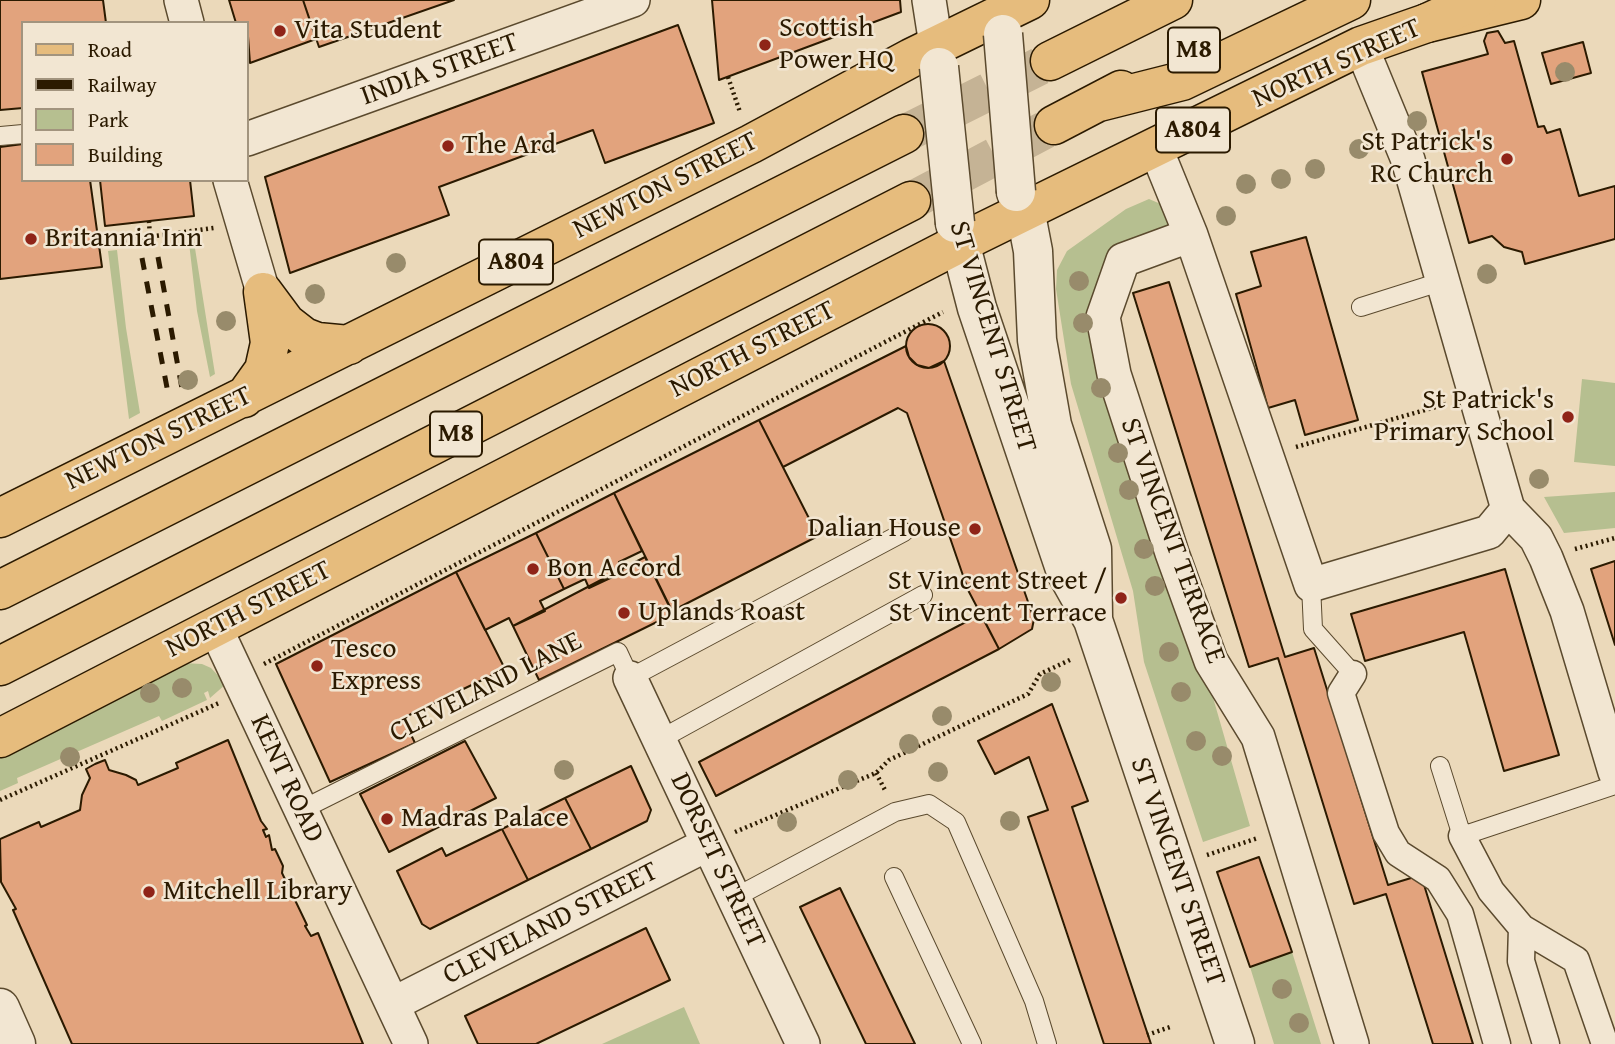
<!DOCTYPE html>
<style>
body{margin:0}
#map{position:relative;width:1615px;height:1044px;overflow:hidden;background:#ebd9ba;font-family:"Gentium Book Plus",serif}
canvas{display:block}
.legend{position:absolute;left:21px;top:21px;width:228px;height:161px;box-sizing:border-box;background:#f2e6d2;border:2px solid #a2947e;margin:0;padding:9px 12px;list-style:none;font-size:21px;color:#2b1a00}
.legend li{display:flex;align-items:center;gap:14px;height:35px}
.legend b{width:35px;border:2px solid #a2947e}
</style>
<div id="map">
<canvas width="1615" height="1044"></canvas>
<ul class="legend">
<li><b style="height:9px;background:#e6bc7d"></b>Road</li>
<li><b style="height:9px;background:#2b1a00"></b>Railway</li>
<li><b style="height:19px;background:#b6bf90"></b>Park</li>
<li><b style="height:19px;background:#e2a37d"></b>Building</li>
</ul>
</div>
<script>
const g = document.querySelector('canvas').getContext('2d');
g.lineJoin = 'round';
function paint(path, color) { g.fillStyle = color; g.fill(path, 'evenodd'); }
const toPath = rows => new Path2D(rows.map(r => 'M' + r).join(''));
function stroke(path, color, width, dash) { g.strokeStyle = color; g.lineWidth = width; g.lineCap = dash ? 'butt' : 'round'; g.setLineDash(dash || []); g.stroke(path); }
function write(font, color, halo, rows, align = 'center') {
  g.font = font + ' "Gentium Book Plus",serif'; g.lineWidth = 5; g.setLineDash([]); g.textBaseline = 'middle'; g.strokeStyle = halo; g.fillStyle = color; for (const [text, x, y, turn = 0] of rows) {
    g.save(); g.translate(x, y); g.rotate((+turn || 0) * Math.PI / 180); g.textAlign = isNaN(turn) ? turn : align; if (halo) g.strokeText(text, 0, 0); g.fillText(text, 0, 0); g.restore();
  }
}
paint(toPath([
 [1149,199,1163,205,1173,227,1098,298,1250,826,1203,842,1144,662,1133,591,1071,384,1056,289,1057,270,1067,251,1126,209],
 [194,242,215,374,210,377,197,311,189,243],
 [117,250,126,328,140,413,129,419,108,251],
 [1582,379,1615,383,1615,466,1574,462],
 [1615,492,1615,528,1564,533,1544,497],
 [183,663,202,664,211,668,226,684,210,698,208,691,204,693,207,700,162,721,159,716,17,778,18,783,0,791,0,756],
 [1292,952,1321,1044,1274,1044,1250,967],
 [684,1007,700,1044,602,1044]
]), '#b6bf90');
const building = toPath([
 [0,0,103,0,106,23,23,23,23,108,0,110,0,0],
 [229,0,303,0,316,39,250,63,247,23,236,23,229,0],
 [303,0,454,0,319,47,303,0],
 [712,0,900,0,901,12,719,80,712,0],
 [678,25,714,123,605,163,593,130,439,187,449,215,290,273,265,177,678,25],
 [1498,31,1505,43,1514,41,1538,127,1544,126,1547,133,1560,129,1579,196,1615,186,1615,239,1525,264,1522,252,1504,247,1492,236,1469,243,1422,72,1488,54,1484,41,1487,33,1498,31],
 [1583,42,1591,73,1551,84,1542,53,1583,42],
 [23,144,23,180,90,180,102,267,0,279,0,147,23,144],
 [100,180,190,180,194,216,105,226,100,180],
 [1306,237,1358,420,1305,435,1295,400,1268,408,1236,294,1261,286,1251,252,1306,237],
 [1169,282,1285,657,1314,648,1388,885,1421,875,1473,1044,1433,1044,1386,894,1354,904,1278,658,1249,667,1133,293,1169,282],
 '906 346a22 22 0 1 1 44 0a22 22 0 1 1-44 0Z',
 [906,346,909,357,917,365,929,368,944,361,1034,619,1032,629,999,649,968,590,907,413,898,408,783,467,759,420,906,346],
 [759,420,818,536,672,611,614,493,759,420],
 [614,493,642,551,619,562,623,572,589,588,585,579,564,589,536,533,614,493],
 [536,533,564,589,540,601,545,611,513,626,509,618,485,630,456,572,536,533],
 [645,557,673,614,539,680,513,626,645,557],
 [1615,561,1615,645,1591,569,1615,561],
 [1505,569,1559,755,1504,771,1464,632,1365,661,1351,614,1505,569],
 [456,572,505,669,403,718,415,743,330,782,276,664,456,572],
 [981,614,999,649,716,796,699,762,981,614],
 [1052,704,1088,801,1072,807,1151,1044,1104,1044,1028,817,1048,810,1029,757,995,774,978,741,1052,704],
 [228,740,261,821,267,829,263,830,266,837,269,835,272,850,275,849,283,866,282,873,307,925,305,926,311,936,318,933,363,1044,72,1044,13,910,16,909,1,882,0,839,39,822,41,827,80,810,82,795,90,778,86,769,95,764,105,760,109,770,126,775,136,780,138,785,178,768,176,763,228,740],
 [465,741,496,798,389,852,360,794,465,741],
 [631,766,651,810,647,821,591,849,565,798,631,766],
 [565,798,591,849,528,880,502,829,565,798],
 [502,829,528,880,430,929,422,924,397,871,442,848,446,856,502,829],
 [1259,857,1292,952,1250,967,1217,872,1259,857],
 [840,888,915,1044,866,1044,800,907,840,888],
 [646,928,670,980,536,1044,478,1044,465,1016,646,928]
]);
paint(building, '#e2a37d');
stroke(building, '#2b1a00', 2);
stroke(toPath([
 [904,134,1050,61],
 [911,201,1054,125]
]), '#c5b395', 38, [38, 19]);
const service = toPath([
 [0,136,23,134],
 [1361,307,1440,282],
 [1311,585,1313,629,1353,674],
 [659,740,923,595],
 [1440,766,1462,836,1615,785],
 [301,810,618,652,630,678,904,532],
 [894,877,972,1044],
 [734,898,895,812,929,804,956,822,1034,1001,1047,1044]
]);
const pedestrian = toPath([
 [1353,674,1341,693,1386,833,1398,853,1438,879,1460,914,1497,1044],
 [1462,836,1491,891,1522,928,1576,960,1605,1044],
 [1522,928,1521,961,1546,1044]
]);
const minor = toPath([
 [181,0,187,23],
 [929,0,936,45],
 [1361,46,1408,160,1508,509,1536,538,1546,558,1567,611,1615,772],
 [247,139,633,0],
 [1156,149,1191,235,1311,585,1489,532,1508,509],
 [230,180,263,292],
 [1191,235,1123,260,1103,317,1114,374,1172,553,1211,661,1258,737,1352,1044],
 [215,627,411,1044],
 [630,678,803,1044],
 [393,1004,708,844]
]);
const tertiary = toPath([
 [1016,192,1028,225,1033,251,1037,340,1052,425,1092,549,1093,617],
 [955,223,977,308,1066,572,1093,620,1235,1044],
 [0,1008,16,1044]
]);
const primary = toPath([
 [263,292,286,323,304,337,317,342,349,345],
 [244,398,264,370,270,343,263,292],
 [0,518,751,144,911,58,1030,0],
 [0,738,960,243,1361,46,1427,23,1521,0]
]);
const motorway = toPath([
 [1427,23,1477,0],
 [1050,61,1173,0],
 [1099,102,1182,81,1351,0],
 [1054,125,1121,90],
 [0,590,904,134],
 [0,666,911,201]
]);
stroke(service, '#5b4a2e', 20);
stroke(pedestrian, '#5b4a2e', 29);
stroke(minor, '#5b4a2e', 36);
stroke(tertiary, '#5b4a2e', 41);
stroke(primary, '#2b1a00', 41);
stroke(motorway, '#2b1a00', 41);
stroke(toPath([
 [728,77,740,112],
 [149,221,150,238],
 [97,244,214,228],
 [1296,447,1446,404],
 [1575,549,1615,538],
 [264,664,943,312],
 [876,773,886,792],
 [0,800,219,703],
 [735,832,876,773,889,760,1028,694,1040,674,1072,659],
 [1207,855,1258,838],
 [1147,1035,1170,1027]
]), '#2b1a00', 4.5, [2, 3.5]);
stroke(service, '#f2e6d2', 18);
stroke(pedestrian, '#f2e6d2', 26);
stroke(minor, '#f2e6d2', 33);
stroke(tertiary, '#f2e6d2', 38);
stroke(primary, '#e6bc7d', 38);
stroke(motorway, '#e6bc7d', 38);
stroke(toPath([
 [158,257,183,394],
 [142,258,169,398]
]), '#2b1a00', 5, [12, 12]);
const tertiaryBridge = toPath([
 [1003,34,1016,192],
 [939,67,955,223]
]);
stroke(tertiaryBridge, '#5b4a2e', 41, []);
stroke(tertiaryBridge, '#f2e6d2', 38);
g.fillStyle = '#988b6b';
for (const [x, y] of [
 [1565,72],
 [1417,121],
 [1359,149],
 [1315,169],
 [1281,179],
 [1246,184],
 [1226,216],
 [396,263],
 [1487,274],
 [1079,281],
 [315,294],
 [226,321],
 [1083,323],
 [188,380],
 [1101,388],
 [1118,453],
 [1539,479],
 [1129,490],
 [1144,549],
 [1155,586],
 [1169,652],
 [1051,682],
 [182,688],
 [1181,692],
 [150,693],
 [942,716],
 [1196,741],
 [909,744],
 [1222,756],
 [70,757],
 [564,770],
 [938,772],
 [848,780],
 [1010,821],
 [787,822],
 [1282,989],
 [1299,1023]
]) { g.beginPath(); g.arc(x, y, 10, 0, 2 * Math.PI); g.fill(); }
for (const [x, y, r, color] of [
 [280,31,7,"#8f2418"],
 [765,45,7,"#8f2418"],
 [448,146,7,"#8f2418"],
 [1507,159,7,"#8f2418"],
 [31,239,7,"#8f2418"],
 [1568,417,7,"#8f2418"],
 [975,529,7,"#8f2418"],
 [533,569,7,"#8f2418"],
 [1121,598,7,"#8f2418"],
 [624,613,7,"#8f2418"],
 [317,666,7,"#8f2418"],
 [387,819,7,"#8f2418"],
 [149,892,7,"#8f2418"]
]) { const dot = new Path2D(); dot.arc(x, y, r, 0, 2 * Math.PI); g.fillStyle = color; g.fill(dot); stroke(dot, '#f2e6d2', 2.5); }
for (const [x, y, w] of [
 [1194,50,52],
 [1193,130,74],
 [516,262,74],
 [456,434,52]
]) { const box = new Path2D(); box.roundRect(x - w / 2, y - 22.5, w, 45, 5); g.fillStyle = '#f2e6d2'; g.fill(box); stroke(box, '#2b1a00', 2); }
write('bold 26px', '#2b1a00', null, [
 ["M8",1194,50],
 ["A804",1193,130],
 ["A804",516,262],
 ["M8",456,434]
]);
write('28px', '#2b1a00', '#f2e6d2', [
 ["Scottish",779,29],
 ["Power HQ",779,61],
 ["Vita Student",294,31],
 ["St Patrick's",1493,143,"right"],
 ["RC Church",1493,175,"right"],
 ["The Ard",462,146],
 ["Britannia Inn",45,239],
 ["St Patrick's",1554,401,"right"],
 ["Primary School",1554,433,"right"],
 ["Dalian House",961,529,"right"],
 ["Bon Accord",547,569],
 ["St Vincent Street /",1107,582,"right"],
 ["St Vincent Terrace",1107,614,"right"],
 ["Uplands Roast",638,613],
 ["Tesco",331,650],
 ["Express",331,682],
 ["Madras Palace",401,819],
 ["Mitchell Library",163,892]
], 'left');
write('28px', '#2b1a00', '#f2e6d2', [
 ["NORTH STREET",1337,64,-24],
 ["INDIA STREET",440,70,-20],
 ["NEWTON STREET",666,186,-27],
 ["ST VINCENT STREET",992,337,73],
 ["NORTH STREET",753,350,-27],
 ["NEWTON STREET",159,439,-26],
 ["ST VINCENT TERRACE",1172,541,70],
 ["NORTH STREET",249,610,-27],
 ["CLEVELAND LANE",486,688,-27],
 ["KENT ROAD",286,779,65],
 ["DORSET STREET",717,861,65],
 ["ST VINCENT STREET",1177,872,71],
 ["CLEVELAND STREET",551,924,-27]
]);
</script>
